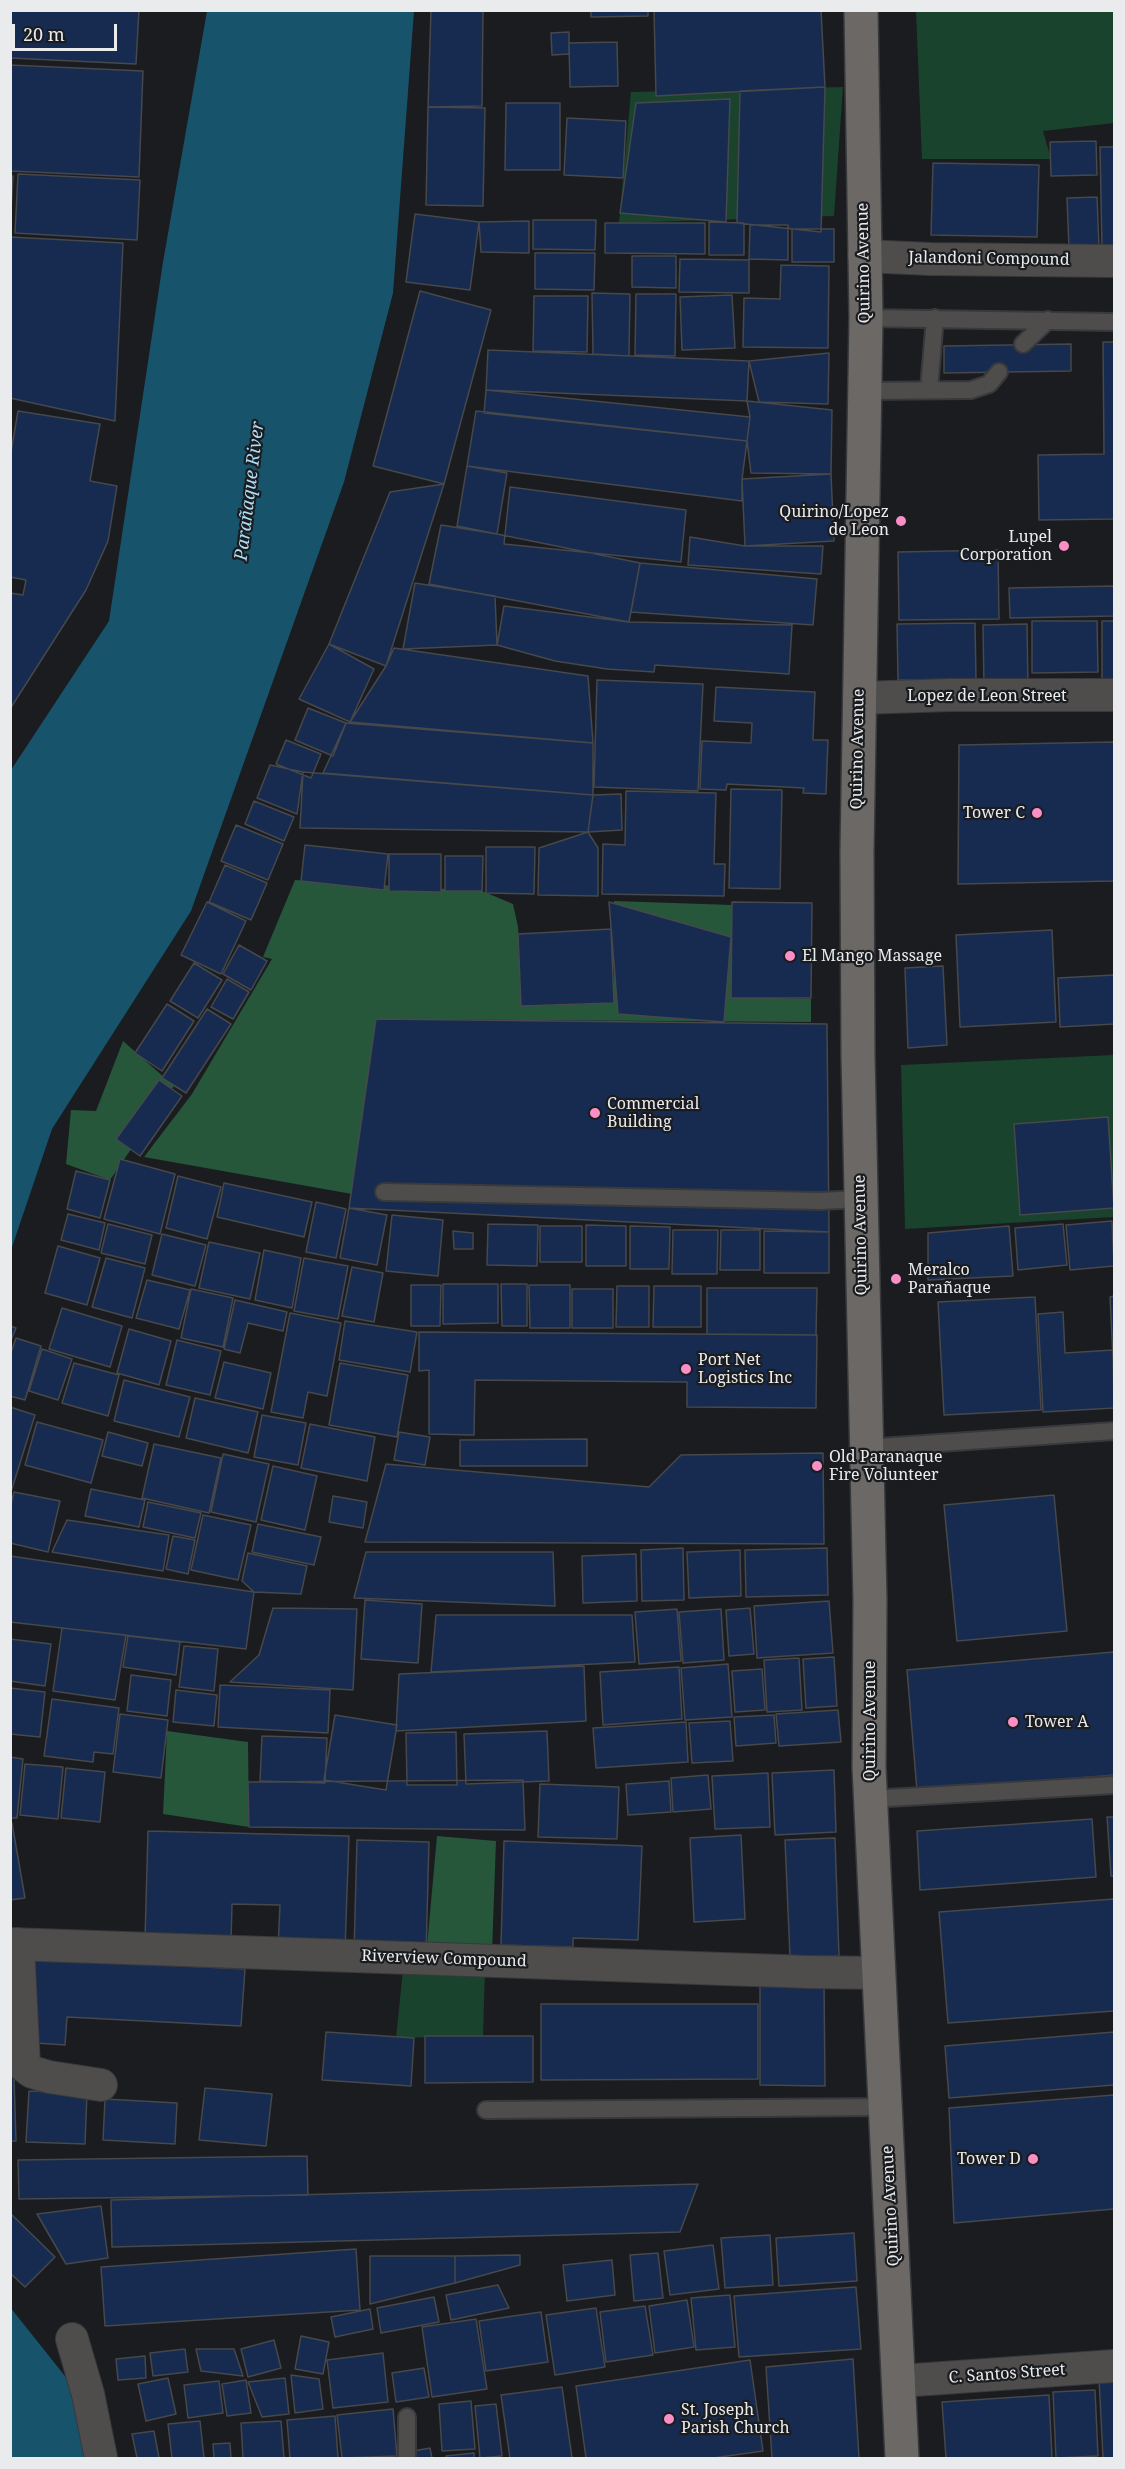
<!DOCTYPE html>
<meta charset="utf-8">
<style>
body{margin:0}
#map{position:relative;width:1125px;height:2469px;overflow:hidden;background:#1a1c1f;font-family:"Noto Serif",serif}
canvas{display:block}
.frame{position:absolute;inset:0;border:12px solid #e9ebed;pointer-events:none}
.scale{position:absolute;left:12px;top:24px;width:105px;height:27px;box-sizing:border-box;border:3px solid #e9ebed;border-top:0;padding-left:8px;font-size:18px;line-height:21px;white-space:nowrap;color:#e9ebed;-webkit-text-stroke:4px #1a1c1f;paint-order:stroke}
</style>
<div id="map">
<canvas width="1125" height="2469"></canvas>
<div class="frame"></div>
<div class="scale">20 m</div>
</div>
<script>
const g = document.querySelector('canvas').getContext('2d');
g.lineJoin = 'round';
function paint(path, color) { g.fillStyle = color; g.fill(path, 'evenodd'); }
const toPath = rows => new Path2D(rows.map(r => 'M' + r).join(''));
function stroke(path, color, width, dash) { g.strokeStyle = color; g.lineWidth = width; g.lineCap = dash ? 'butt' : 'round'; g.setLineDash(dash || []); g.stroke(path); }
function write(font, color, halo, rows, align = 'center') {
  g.font = font + ' "Noto Serif",serif'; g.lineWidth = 4.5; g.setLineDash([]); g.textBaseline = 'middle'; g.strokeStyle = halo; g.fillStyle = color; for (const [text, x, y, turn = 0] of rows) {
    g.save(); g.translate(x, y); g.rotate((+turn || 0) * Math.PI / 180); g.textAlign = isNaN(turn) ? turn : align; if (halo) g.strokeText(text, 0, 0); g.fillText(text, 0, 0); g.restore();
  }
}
paint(toPath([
 [916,11,1114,11,1114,123,1043,131,1051,159,922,159],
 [843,87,834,216,619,223,631,92],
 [1114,1055,1114,1217,905,1229,901,1065],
 [404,1960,485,1970,483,2036,396,2038]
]), '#19432c');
paint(toPath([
 [295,880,482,891,513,904,518,927,522,1006,614,1003,614,901,732,905,731,997,811,999,811,1022,376,1019,352,1194,144,1157,192,1094,272,959,263,957],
 [123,1041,174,1086,110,1180,66,1164,71,1110,96,1111],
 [167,1731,248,1742,249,1827,163,1814],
 [437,1836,496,1841,492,1952,427,1946]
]), '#26573b');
paint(toPath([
 [207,11,414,11,393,293,344,482,191,911,52,1129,11,1250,11,770,109,621,163,262],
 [10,2307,76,2390,91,2458,11,2458]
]), '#18536c');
const building = toPath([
 [10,10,139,10,136,64,10,58,10,10],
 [431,10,483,10,482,106,428,107,431,10],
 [591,10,648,10,648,16,591,17,591,10],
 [654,10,821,10,825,87,656,96,654,10],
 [569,32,569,54,552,55,551,33,569,32],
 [617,42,618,86,570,87,569,43,617,42],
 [10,65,143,71,139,177,10,171,10,65],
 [825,87,821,232,737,223,740,91,825,87],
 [730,99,726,222,620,213,636,103,730,99],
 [506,103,560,103,560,170,505,170,506,103],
 [428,107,485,108,483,206,426,205,428,107],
 [567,118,626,121,623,178,564,175,567,118],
 [1096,141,1097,175,1051,176,1050,142,1096,141],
 [1100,147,1114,147,1114,247,1102,248,1100,147],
 [933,163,1039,165,1037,237,931,235,933,163],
 [18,174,140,180,137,240,15,233,18,174],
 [10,176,13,176,10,228,10,176],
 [1097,197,1099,247,1069,248,1067,198,1097,197],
 [415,214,479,222,470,290,406,282,415,214],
 [533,220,596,220,595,250,533,249,533,220],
 [529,221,529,253,481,252,479,222,529,221],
 [709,222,744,223,744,255,709,255,709,222],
 [605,223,705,223,705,254,605,253,605,223],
 [750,225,788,225,788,260,749,259,750,225],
 [792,229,834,229,834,262,792,262,792,229],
 [10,237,123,243,115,421,10,398,10,237],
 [535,253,595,253,594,290,535,289,535,253],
 [632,256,676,256,676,288,632,287,632,256],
 [680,259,749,260,749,293,679,292,680,259],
 [781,265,829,266,828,348,743,347,744,298,780,299,781,265],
 [420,291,491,310,444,484,373,466,420,291],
 [592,293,630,294,629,356,593,354,592,293],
 [636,294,676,294,675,356,635,355,636,294],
 [732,295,735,348,682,350,680,297,732,295],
 [534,296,588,296,587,352,533,351,534,296],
 [1103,342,1114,342,1114,519,1039,520,1038,455,1104,454,1103,342],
 [1071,344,1071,371,944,373,944,346,1071,344],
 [488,350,749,361,747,401,486,390,488,350],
 [829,353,828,404,759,402,749,361,829,353],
 [486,390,750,417,747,441,484,413,486,390],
 [747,401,832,410,831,474,751,473,747,441,750,417,747,401],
 [18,411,100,424,90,481,117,486,108,541,86,590,10,709,10,593,23,595,26,580,10,577,10,458,18,411],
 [476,411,747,441,742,479,742,501,467,466,476,411],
 [467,466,507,473,497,534,457,526,467,466],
 [831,474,834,541,745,546,742,479,831,474],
 [444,484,386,666,329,644,390,492,444,484],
 [510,487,686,510,681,562,504,544,510,487],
 [441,525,497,534,640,563,629,622,429,584,441,525],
 [690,537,745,546,823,546,821,574,688,565,690,537],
 [998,550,999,619,899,620,898,552,998,550],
 [640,563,817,579,813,625,631,612,640,563],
 [415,583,495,596,497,645,403,649,415,583],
 [1114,586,1114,616,1010,618,1009,588,1114,586],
 [504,606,629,622,792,625,789,674,655,665,654,672,607,669,555,661,497,645,504,606],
 [1032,621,1097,621,1098,672,1032,673,1032,621],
 [1102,621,1114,621,1114,680,1102,680,1102,621],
 [975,623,976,679,898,680,897,624,975,623],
 [1027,624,1028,688,984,689,983,625,1027,624],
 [329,644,374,669,350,722,299,699,329,644],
 [394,648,588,676,593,743,350,722,386,666,394,648],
 [597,680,703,684,698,791,594,787,597,680],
 [716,687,815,692,813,740,828,740,826,794,803,793,804,788,727,784,726,790,700,789,702,741,751,743,752,723,714,721,716,687],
 [308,708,346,723,333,756,295,740,308,708],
 [346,723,593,743,593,795,323,773,346,723],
 [286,740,321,754,311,778,276,764,286,740],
 [1114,742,1114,881,958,884,959,745,1114,742],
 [270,765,303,772,297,814,257,798,270,765],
 [303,772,593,795,588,832,300,828,303,772],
 [731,789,782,790,780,889,729,888,731,789],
 [626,791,716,793,714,864,725,864,724,896,602,894,603,844,625,845,626,791],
 [621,794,622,830,588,832,593,795,621,794],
 [254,801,294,817,284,841,245,824,254,801],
 [236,825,283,844,268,880,221,861,236,825],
 [588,832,598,848,598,896,538,895,539,848,588,832],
 [305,845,388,854,384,890,301,881,305,845],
 [486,847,535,847,534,894,486,893,486,847],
 [389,854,441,854,441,892,389,891,389,854],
 [445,856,483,856,482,891,445,891,445,856],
 [225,865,267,883,251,920,209,902,225,865],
 [207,902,246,921,221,974,181,955,207,902],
 [609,902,731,937,724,1022,618,1014,609,902],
 [732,902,812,903,811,998,731,998,732,902],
 [611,929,614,1003,521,1006,518,934,611,929],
 [1052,930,1056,1022,960,1027,956,935,1052,930],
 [239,945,267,961,251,990,223,974,239,945],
 [194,963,222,980,198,1018,170,1001,194,963],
 [943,966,947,1045,908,1048,905,968,943,966],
 [1114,975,1114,1024,1060,1027,1058,978,1114,975],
 [227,979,249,992,233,1019,211,1007,227,979],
 [167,1004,194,1021,162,1071,135,1053,167,1004],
 [207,1009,231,1024,186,1093,162,1078,207,1009],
 [376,1019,827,1024,829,1232,349,1208,376,1019],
 [159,1080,182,1096,140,1156,116,1139,159,1080],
 [1108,1117,1114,1208,1020,1215,1014,1124,1108,1117],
 [120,1159,175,1174,160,1234,104,1219,120,1159],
 [76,1171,110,1180,100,1218,67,1209,76,1171],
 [178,1176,221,1187,207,1239,166,1228,178,1176],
 [224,1183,312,1202,304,1237,217,1217,224,1183],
 [316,1202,346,1209,336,1258,306,1252,316,1202],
 [349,1208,387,1215,377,1265,340,1258,349,1208],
 [68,1214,105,1223,99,1250,61,1240,68,1214],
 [392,1215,443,1220,438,1276,386,1271,392,1215],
 [1112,1221,1114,1266,1070,1270,1066,1225,1112,1221],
 [108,1224,152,1235,145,1264,101,1253,108,1224],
 [488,1224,538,1225,537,1266,487,1265,488,1224],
 [1063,1224,1067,1265,1018,1270,1015,1228,1063,1224],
 [586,1225,626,1226,626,1266,586,1266,586,1225],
 [540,1226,582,1226,582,1262,540,1262,540,1226],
 [630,1226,670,1227,669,1269,630,1269,630,1226],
 [1009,1226,1013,1276,928,1280,928,1233,1009,1226],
 [673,1230,718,1230,717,1274,672,1274,673,1230],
 [721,1230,760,1230,760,1270,720,1270,721,1230],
 [453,1231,473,1233,473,1249,454,1249,453,1231],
 [764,1231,829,1232,829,1273,764,1273,764,1231],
 [162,1234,206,1245,195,1286,152,1275,162,1234],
 [209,1242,260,1253,250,1299,199,1288,209,1242],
 [58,1246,100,1258,87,1305,45,1293,58,1246],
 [264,1250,301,1258,292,1308,255,1300,264,1250],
 [106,1258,145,1268,132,1318,92,1307,106,1258],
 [304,1258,348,1266,338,1319,294,1311,304,1258],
 [352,1267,383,1273,374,1322,342,1316,352,1267],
 [147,1280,190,1290,179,1329,136,1318,147,1280],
 [443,1284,498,1284,498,1323,443,1324,443,1284],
 [501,1284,527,1284,527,1326,502,1326,501,1284],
 [411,1285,441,1285,440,1326,411,1326,411,1285],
 [529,1285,570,1285,570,1328,530,1328,529,1285],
 [617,1286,649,1286,649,1327,616,1327,617,1286],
 [654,1286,701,1286,701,1327,653,1327,654,1286],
 [707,1288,817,1288,816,1335,707,1334,707,1288],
 [191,1289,233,1298,223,1347,181,1338,191,1289],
 [572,1289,613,1289,613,1328,572,1328,572,1289],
 [1114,1296,1114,1378,1110,1297,1114,1296],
 [1035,1297,1041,1410,944,1415,938,1302,1035,1297],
 [235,1300,287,1312,283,1331,248,1323,240,1353,224,1349,235,1300],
 [62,1308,122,1326,110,1367,49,1349,62,1308],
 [1063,1312,1065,1353,1113,1350,1114,1408,1043,1412,1038,1314,1063,1312],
 [290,1313,341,1323,327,1396,308,1392,303,1418,271,1412,290,1313],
 [345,1321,417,1332,410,1372,339,1360,345,1321],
 [10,1326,16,1328,10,1343,10,1326],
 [129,1329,171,1341,159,1385,117,1373,129,1329],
 [419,1332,817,1335,816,1408,687,1407,687,1382,475,1380,474,1435,429,1434,429,1370,419,1371,419,1332],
 [16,1338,41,1346,25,1400,10,1396,10,1355,16,1338],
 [177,1340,221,1351,210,1395,166,1385,177,1340],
 [42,1349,72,1359,58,1400,29,1391,42,1349],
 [224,1362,271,1373,263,1409,215,1398,224,1362],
 [74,1363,119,1375,108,1416,62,1403,74,1363],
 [340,1363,408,1375,397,1437,329,1425,340,1363],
 [124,1380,190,1397,179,1437,114,1421,124,1380],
 [195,1398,258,1412,248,1453,186,1438,195,1398],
 [10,1407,35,1415,10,1495,10,1407],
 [262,1415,306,1423,298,1465,254,1457,262,1415],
 [37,1422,103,1440,91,1483,25,1465,37,1422],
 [310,1424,375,1437,367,1481,301,1468,310,1424],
 [108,1432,148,1443,142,1466,102,1456,108,1432],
 [399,1432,430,1437,425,1465,394,1460,399,1432],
 [587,1439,587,1466,460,1466,460,1440,587,1439],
 [154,1444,221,1458,209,1513,142,1498,154,1444],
 [823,1453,824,1544,365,1542,386,1464,649,1487,681,1455,823,1453],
 [223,1454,269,1464,256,1522,211,1512,223,1454],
 [273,1466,317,1476,305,1530,261,1520,273,1466],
 [91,1489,145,1500,139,1527,85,1516,91,1489],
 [14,1492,60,1501,48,1552,10,1543,10,1508,14,1492],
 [1054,1495,1067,1631,957,1641,944,1505,1054,1495],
 [333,1496,367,1502,363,1528,329,1522,333,1496],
 [148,1502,201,1513,195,1538,143,1527,148,1502],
 [203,1515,251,1525,238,1580,191,1570,203,1515],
 [67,1520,169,1535,163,1571,52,1552,67,1520],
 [258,1524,321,1537,314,1565,252,1552,258,1524],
 [173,1536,195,1540,188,1574,166,1569,173,1536],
 [683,1548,684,1600,642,1601,641,1550,683,1548],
 [827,1548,828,1595,746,1597,745,1550,827,1548],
 [740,1550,741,1596,689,1598,687,1552,740,1550],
 [366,1552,553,1552,555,1606,354,1598,366,1552],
 [248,1553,307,1566,301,1594,254,1592,242,1581,248,1553],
 [636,1554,637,1601,583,1603,582,1556,636,1554],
 [10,1556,254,1592,246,1649,10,1622,10,1556],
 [365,1600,422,1604,418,1663,361,1659,365,1600],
 [829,1601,833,1653,757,1658,754,1606,829,1601],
 [273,1608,357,1609,353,1690,230,1682,259,1655,273,1608],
 [750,1608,754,1654,729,1656,726,1610,750,1608],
 [677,1609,681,1661,639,1664,635,1612,677,1609],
 [721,1609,724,1660,683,1663,679,1612,721,1609],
 [436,1615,632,1615,635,1662,431,1672,436,1615],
 [62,1628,126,1635,115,1700,53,1691,62,1628],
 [128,1636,180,1642,176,1675,123,1667,128,1636],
 [10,1639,51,1644,45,1686,10,1681,10,1639],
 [184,1646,218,1649,214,1691,179,1687,184,1646],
 [1114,1652,1114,1775,917,1791,907,1670,1114,1652],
 [834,1657,837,1706,806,1708,803,1659,834,1657],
 [799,1658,802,1710,767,1712,764,1660,799,1658],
 [728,1664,732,1717,685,1720,681,1668,728,1664],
 [584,1666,586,1721,396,1731,399,1674,584,1666],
 [679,1667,682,1719,603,1725,600,1672,679,1667],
 [762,1669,765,1710,735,1712,732,1671,762,1669],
 [131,1675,171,1680,167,1716,127,1711,131,1675],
 [220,1685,330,1690,328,1733,218,1727,220,1685],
 [10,1688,45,1692,40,1737,10,1734,10,1688],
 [176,1690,217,1695,214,1726,173,1722,176,1690],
 [52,1699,119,1708,113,1754,94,1752,93,1762,44,1756,52,1699],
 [838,1710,841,1742,779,1746,776,1714,838,1710],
 [120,1714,168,1720,161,1778,113,1772,120,1714],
 [335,1715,397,1725,386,1790,324,1780,335,1715],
 [774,1715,776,1743,736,1746,734,1717,774,1715],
 [730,1721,733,1761,692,1763,689,1723,730,1721],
 [686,1722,688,1762,596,1768,593,1728,686,1722],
 [547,1731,549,1781,466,1784,464,1734,547,1731],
 [456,1732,457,1785,407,1785,406,1733,456,1732],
 [262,1736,327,1738,325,1783,260,1781,262,1736],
 [10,1757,23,1759,17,1818,10,1818,10,1757],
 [25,1764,63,1767,58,1819,20,1815,25,1764],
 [66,1768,105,1772,100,1822,61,1818,66,1768],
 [834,1770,836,1832,775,1835,772,1773,834,1770],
 [768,1773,770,1827,715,1829,712,1776,768,1773],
 [708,1775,711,1809,673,1812,671,1778,708,1775],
 [523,1780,525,1830,249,1827,248,1782,523,1780],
 [669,1781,671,1812,628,1815,626,1784,669,1781],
 [540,1784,619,1787,617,1839,538,1837,540,1784],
 [1107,1817,1114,1817,1114,1876,1111,1876,1107,1817],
 [1092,1819,1096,1877,920,1890,917,1831,1092,1819],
 [10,1823,12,1823,25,1898,10,1900,10,1823],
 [148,1831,349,1836,345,1949,278,1948,280,1905,232,1904,231,1941,145,1938,148,1831],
 [741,1835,745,1919,694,1922,690,1838,741,1835],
 [835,1838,839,1956,790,1957,785,1840,835,1838],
 [357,1840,429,1842,426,1954,354,1952,357,1840],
 [504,1841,642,1846,638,1940,573,1938,573,1947,501,1945,504,1841],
 [1114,1899,1114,2011,948,2023,939,1912,1114,1899],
 [27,1958,245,1969,241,2026,67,2017,65,2045,22,2042,27,1958],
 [760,1981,824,1981,825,2086,760,2085,760,1981],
 [541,2004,758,2004,758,2079,541,2080,541,2004],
 [10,2015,12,2015,16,2141,10,2141,10,2015],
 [326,2032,414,2038,411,2086,322,2080,326,2032],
 [1114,2032,1114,2085,949,2098,945,2046,1114,2032],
 [425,2036,533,2036,533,2082,425,2083,425,2036],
 [205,2088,272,2094,266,2146,199,2140,205,2088],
 [29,2091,87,2093,85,2144,26,2142,29,2091],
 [1114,2095,1114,2209,954,2223,949,2108,1114,2095],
 [105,2099,177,2103,175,2144,103,2140,105,2099],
 [307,2156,308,2195,19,2199,18,2160,307,2156],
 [698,2184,680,2232,112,2247,111,2200,698,2184],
 [101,2206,108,2258,66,2264,37,2214,101,2206],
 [10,2213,55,2257,25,2287,10,2273,10,2213],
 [854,2233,857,2281,779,2286,776,2238,854,2233],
 [770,2235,773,2285,725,2288,721,2238,770,2235],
 [713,2245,719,2289,670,2295,664,2251,713,2245],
 [356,2249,360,2310,105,2326,101,2267,356,2249],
 [658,2253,663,2298,634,2301,630,2255,658,2253],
 [520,2255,520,2265,455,2283,455,2256,520,2255],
 [370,2256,455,2256,455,2283,370,2304,370,2256],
 [612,2260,615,2295,567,2301,563,2265,612,2260],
 [498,2285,509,2308,451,2320,446,2295,498,2285],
 [856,2287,861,2349,739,2357,734,2296,856,2287],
 [730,2295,735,2347,696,2350,691,2298,730,2295],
 [434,2297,439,2322,381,2333,377,2308,434,2297],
 [687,2300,694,2347,655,2353,649,2306,687,2300],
 [645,2306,653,2355,606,2362,600,2312,645,2306],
 [596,2308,605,2367,555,2375,546,2315,596,2308],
 [370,2309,373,2329,335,2337,331,2317,370,2309],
 [541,2312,548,2362,486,2371,479,2321,541,2312],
 [476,2319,487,2389,432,2397,422,2327,476,2319],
 [301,2336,329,2342,323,2374,295,2369,301,2336],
 [274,2340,281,2368,248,2377,241,2349,274,2340],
 [185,2349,188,2372,153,2376,150,2353,185,2349],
 [196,2349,234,2349,243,2376,201,2371,196,2349],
 [383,2353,388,2402,333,2408,327,2360,383,2353],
 [145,2356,146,2378,118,2380,116,2359,145,2356],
 [853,2359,859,2458,772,2458,766,2367,853,2359],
 [750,2360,763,2451,713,2458,586,2458,576,2386,750,2360],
 [424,2368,429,2397,396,2402,392,2373,424,2368],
 [291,2375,319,2379,323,2409,295,2413,291,2375],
 [1114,2377,1114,2458,1103,2458,1099,2378,1114,2377],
 [168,2378,176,2414,146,2421,138,2384,168,2378],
 [285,2378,289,2414,262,2417,248,2382,285,2378],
 [246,2380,251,2413,227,2416,222,2384,246,2380],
 [219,2381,223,2413,188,2418,184,2385,219,2381],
 [562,2387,572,2458,510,2458,501,2395,562,2387],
 [1095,2390,1098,2456,1056,2458,1053,2392,1095,2390],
 [1049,2395,1052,2458,946,2458,942,2402,1049,2395],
 [471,2401,475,2449,442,2451,439,2404,471,2401],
 [496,2404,502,2456,480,2458,475,2406,496,2404],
 [393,2409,397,2456,342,2458,337,2415,393,2409],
 [335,2416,338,2458,290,2458,287,2420,335,2416],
 [200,2421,204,2458,172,2458,168,2424,200,2421],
 [281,2421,284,2458,243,2458,241,2423,281,2421],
 [154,2431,159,2458,137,2458,132,2434,154,2431],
 [230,2443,231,2458,214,2458,213,2444,230,2443],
 [430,2448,432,2458,409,2458,408,2452,430,2448],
 [474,2453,474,2458,446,2458,446,2456,474,2453]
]);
paint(building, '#162b4f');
stroke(building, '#46484c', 1.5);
const service = toPath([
 [866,318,1114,322],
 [1023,344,1048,320],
 [929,389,935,318],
 [864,391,971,390,989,384,999,372],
 [384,1192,820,1201,861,1199],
 [866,1448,1114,1431],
 [870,1799,1114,1785],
 [486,2110,885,2107],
 [407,2417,407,2458]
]);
const minor = toPath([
 [864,256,930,259,1114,261],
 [859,698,951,695,1114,695],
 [10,1944,810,1972,879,1973],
 [18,1944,24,2066,32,2072,49,2077,101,2085],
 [72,2339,88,2394,101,2458],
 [900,2381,1114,2366]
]);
const secondary = toPath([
 [861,10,866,318,857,852,858,1056,870,1600,869,1767,902,2458]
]);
stroke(service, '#37393c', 20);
stroke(minor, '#37393c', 34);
stroke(secondary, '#37393c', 36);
stroke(service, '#4e4d4b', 16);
stroke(minor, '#4e4d4b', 32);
stroke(secondary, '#6b6866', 33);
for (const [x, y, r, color] of [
 [901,521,6,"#fa8fc7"],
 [1064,546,6,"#fa8fc7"],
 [1037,813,6,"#fa8fc7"],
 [790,956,6,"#fa8fc7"],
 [595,1113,6,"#fa8fc7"],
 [896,1279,6,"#fa8fc7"],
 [686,1369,6,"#fa8fc7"],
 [817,1466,6,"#fa8fc7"],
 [1013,1722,6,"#fa8fc7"],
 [1033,2159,6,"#fa8fc7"],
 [669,2419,6,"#fa8fc7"]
]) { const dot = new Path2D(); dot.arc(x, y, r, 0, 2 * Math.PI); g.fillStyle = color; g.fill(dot); stroke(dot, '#1a1c1f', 2); }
write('16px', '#e9ebed', '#1a1c1f', [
 ["Jalandoni Compound",989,259,1],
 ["Quirino Avenue",864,263,-91],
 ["Lopez de Leon Street",987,696],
 ["Quirino Avenue",858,749,-89],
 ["Quirino Avenue",861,1235,-91],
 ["Quirino Avenue",870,1721,-90],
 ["Riverview Compound",444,1959,2],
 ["Quirino Avenue",891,2206,-93],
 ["C. Santos Street",1007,2374,-4]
]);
write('16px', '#e9ebed', '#1a1c1f', [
 ["Quirino/Lopez",889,512,"right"],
 ["de Leon",889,530,"right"],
 ["Lupel",1052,537,"right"],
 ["Corporation",1052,555,"right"],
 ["Tower C",1025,813,"right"],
 ["El Mango Massage",802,956],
 ["Commercial",607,1104],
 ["Building",607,1122],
 ["Meralco",908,1270],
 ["Parañaque",908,1288],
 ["Port Net",698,1360],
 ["Logistics Inc",698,1378],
 ["Old Paranaque",829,1457],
 ["Fire Volunteer",829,1475],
 ["Tower A",1025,1722],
 ["Tower D",1021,2159,"right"],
 ["St. Joseph",681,2410],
 ["Parish Church",681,2428]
], 'left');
write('italic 18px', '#addef7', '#1a1c1f', [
 ["Parañaque River",250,491,-83]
]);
</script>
